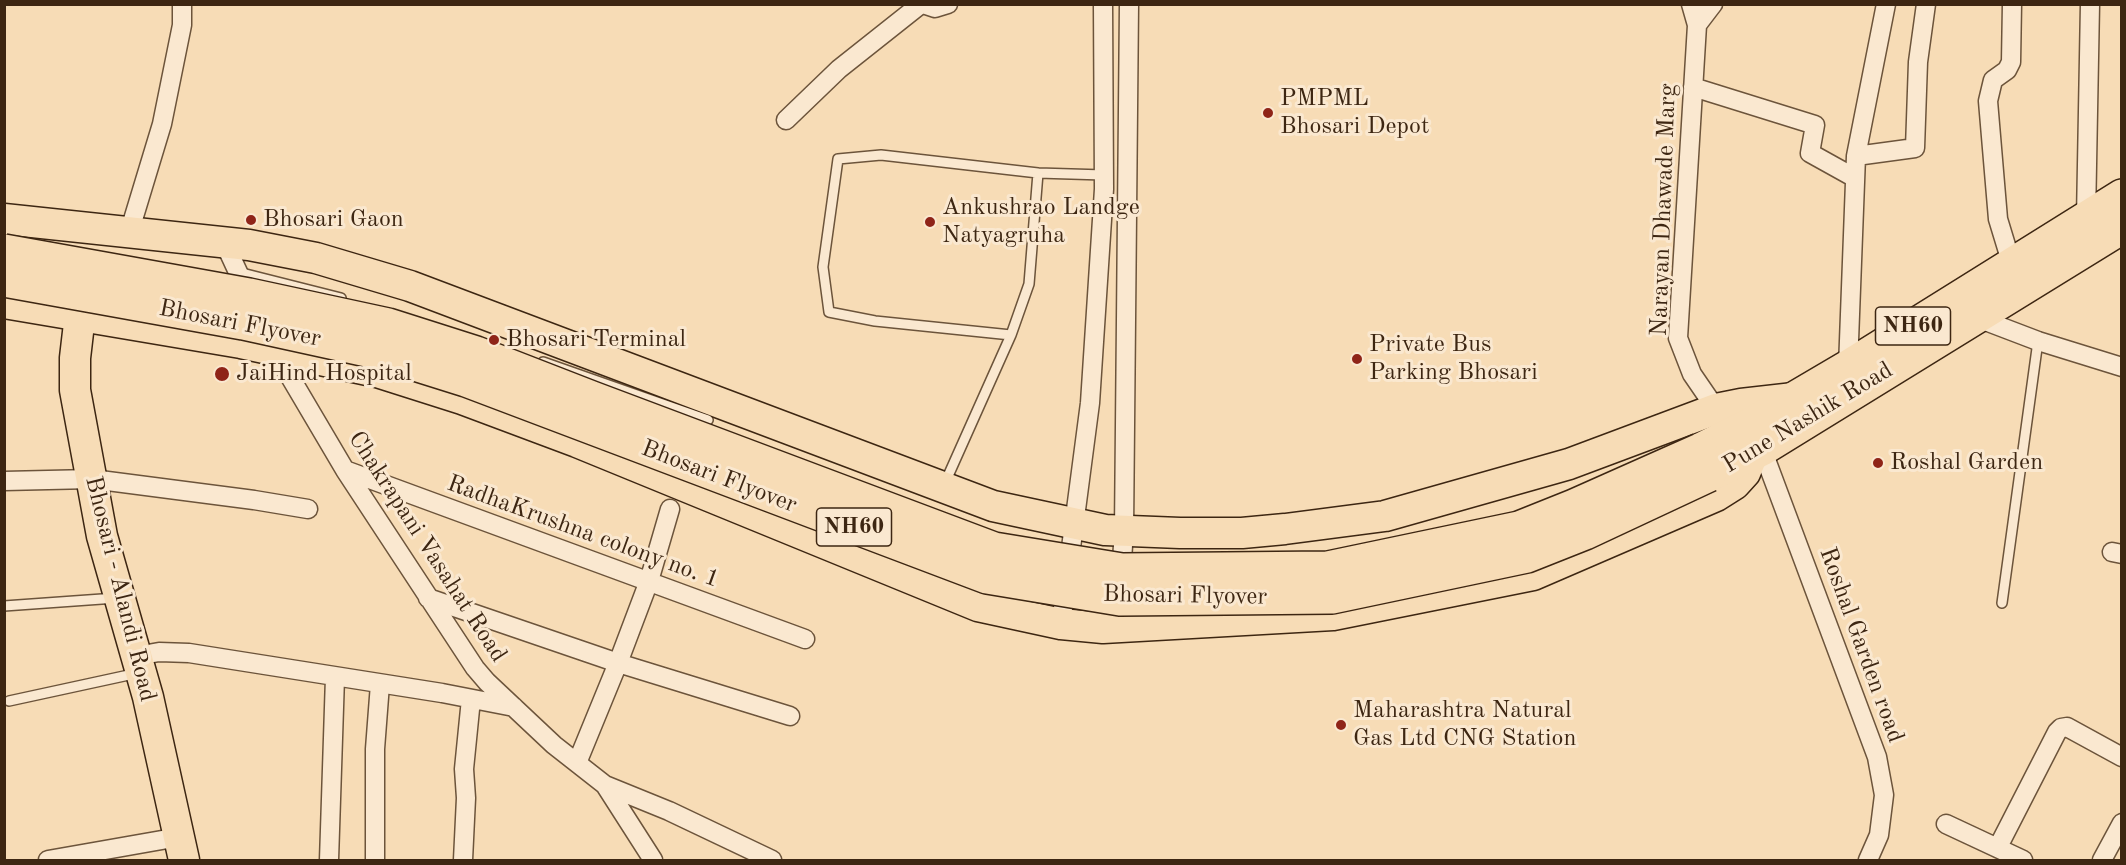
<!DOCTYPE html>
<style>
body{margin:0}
#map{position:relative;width:2126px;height:865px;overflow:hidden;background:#f7dcb6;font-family:"Old Standard TT",serif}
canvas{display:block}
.frame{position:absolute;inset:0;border:6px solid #3d2612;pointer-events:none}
</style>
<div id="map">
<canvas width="2126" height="865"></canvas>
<div class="frame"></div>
</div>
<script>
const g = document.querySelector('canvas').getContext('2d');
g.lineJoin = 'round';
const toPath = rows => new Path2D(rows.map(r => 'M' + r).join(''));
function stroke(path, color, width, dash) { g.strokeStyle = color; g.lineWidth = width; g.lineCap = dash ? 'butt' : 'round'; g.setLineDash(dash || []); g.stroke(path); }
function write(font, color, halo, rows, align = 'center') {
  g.font = font + ' "Old Standard TT",serif'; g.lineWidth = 6; g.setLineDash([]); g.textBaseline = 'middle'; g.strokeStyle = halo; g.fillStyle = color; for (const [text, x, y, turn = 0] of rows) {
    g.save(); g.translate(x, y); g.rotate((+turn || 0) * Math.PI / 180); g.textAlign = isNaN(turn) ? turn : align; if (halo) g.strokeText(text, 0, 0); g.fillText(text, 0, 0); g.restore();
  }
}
const lane = toPath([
 [881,155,1038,173,1029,284,1011,335,875,321,829,312,823,267,838,159,881,155],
 [1038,173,1104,175],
 [238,272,341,298],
 [543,362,708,420],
 [944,485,1011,335],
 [2002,603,2038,341],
 [4,606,116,598],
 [9,701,138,673]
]);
const street = toPath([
 [923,4,935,8,948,4],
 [1691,4,1697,25,1678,338,1692,374,1716,409],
 [1697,25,1713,4],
 [1693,87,1815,125,1810,153,1855,178],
 [786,120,839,69,921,4],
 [1856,156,1915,148,1918,62,1926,4],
 [2086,218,2090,4],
 [129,233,162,124,182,25,182,4],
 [224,242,250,298],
 [2012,265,1998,219,1988,101,1993,80,2007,70,2011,62,2012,4],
 [1975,317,2038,341,2122,367],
 [273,348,345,470,475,668,487,682,554,745,605,785,653,860],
 [1848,367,1856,156,1886,4],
 [1762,449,1877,757,1884,795,1879,835,1868,860],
 [345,470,805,639],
 [4,481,92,479,254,500,308,509],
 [2112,552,2122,554],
 [1121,576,1124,530,1129,4],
 [428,598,618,663,790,716],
 [1061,624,1090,403,1104,189,1103,4],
 [137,656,159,652,189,653,442,693,514,707],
 [577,763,618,663,649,581,670,509],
 [605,785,669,811,772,860],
 [1946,824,2023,860],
 [1998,847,2057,732,2061,728,2067,727,2122,757],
 [48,860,179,837],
 [329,860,335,677],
 [375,860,375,749,380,684],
 [463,860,466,798,464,769,471,699],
 [2102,860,2122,823]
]);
const primary = toPath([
 [4,219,249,245,316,258,410,286,993,506,1105,530,1180,533,1242,533,1285,529,1385,516,1569,464,1716,409,1741,404,1794,398],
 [4,303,241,343,377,372,462,399,577,442,978,606,1061,624,1103,628,1333,615,1533,575,1716,496,1735,484,1745,473,1753,454],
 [80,315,75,358,75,390,102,536,148,697,184,860]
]);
const highway = toPath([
 [1700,450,1746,427,1848,367,2122,196],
 [1709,475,1762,449,2122,227]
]);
stroke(lane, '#6c543b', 12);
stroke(street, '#6c543b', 21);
stroke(primary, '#3d2612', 33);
stroke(highway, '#3d2612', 36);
stroke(lane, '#fae8d0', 9);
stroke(street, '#fae8d0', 18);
stroke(primary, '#f7dcb6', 30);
stroke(highway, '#f7dcb6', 33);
const highwayBridge = toPath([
 [4,251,249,295,388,325,476,353,592,398,994,549,1122,570,1328,568,1519,528,1574,506,1700,450],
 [4,280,243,323,380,353,466,380,987,577,1120,599,1332,597,1527,556,1585,533,1709,475]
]);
stroke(highwayBridge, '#3d2612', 36, []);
stroke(highwayBridge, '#f7dcb6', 33);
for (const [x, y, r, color] of [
 [1268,113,6,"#8f2418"],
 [251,220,6,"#8f2418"],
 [930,222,6,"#8f2418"],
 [494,340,6,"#8f2418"],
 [1357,359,6,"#8f2418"],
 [222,374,8,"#8f2418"],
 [1878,463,6,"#8f2418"],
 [1341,725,6,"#8f2418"]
]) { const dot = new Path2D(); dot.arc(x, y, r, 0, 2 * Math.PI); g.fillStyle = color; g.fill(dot); stroke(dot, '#fae8d0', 2); }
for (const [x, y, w] of [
 [1913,326,75],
 [854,527,75]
]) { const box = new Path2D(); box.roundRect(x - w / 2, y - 19, w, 38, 4.5); g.fillStyle = '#fae8d0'; g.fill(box); stroke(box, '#3d2612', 1.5); }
write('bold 22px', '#3d2612', null, [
 ["NH60",1913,326],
 ["NH60",854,527]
]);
write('24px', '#3d2612', '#fae8d0', [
 ["PMPML",1280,99],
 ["Bhosari Depot",1280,127],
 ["Ankushrao Landge",942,208],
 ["Natyagruha",942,236],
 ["Bhosari Gaon",263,220],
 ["Bhosari Terminal",506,340],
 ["Private Bus",1369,345],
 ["Parking Bhosari",1369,373],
 ["JaiHind Hospital",236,374],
 ["Roshal Garden",1890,463],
 ["Maharashtra Natural",1353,711],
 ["Gas Ltd CNG Station",1353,739]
], 'left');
write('24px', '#3d2612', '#fae8d0', [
 ["Narayan Dhawade Marg",1664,210,-88],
 ["Bhosari Flyover",240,324,11],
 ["Pune Nashik Road",1808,418,-31],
 ["Bhosari Flyover",719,477,21],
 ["RadhaKrushna colony no. 1",583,532,20],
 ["Chakrapani Vasahat Road",427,547,57],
 ["Bhosari - Alandi Road",120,589,76],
 ["Bhosari Flyover",1185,596,1],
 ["Roshal Garden road",1861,645,70]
]);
</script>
